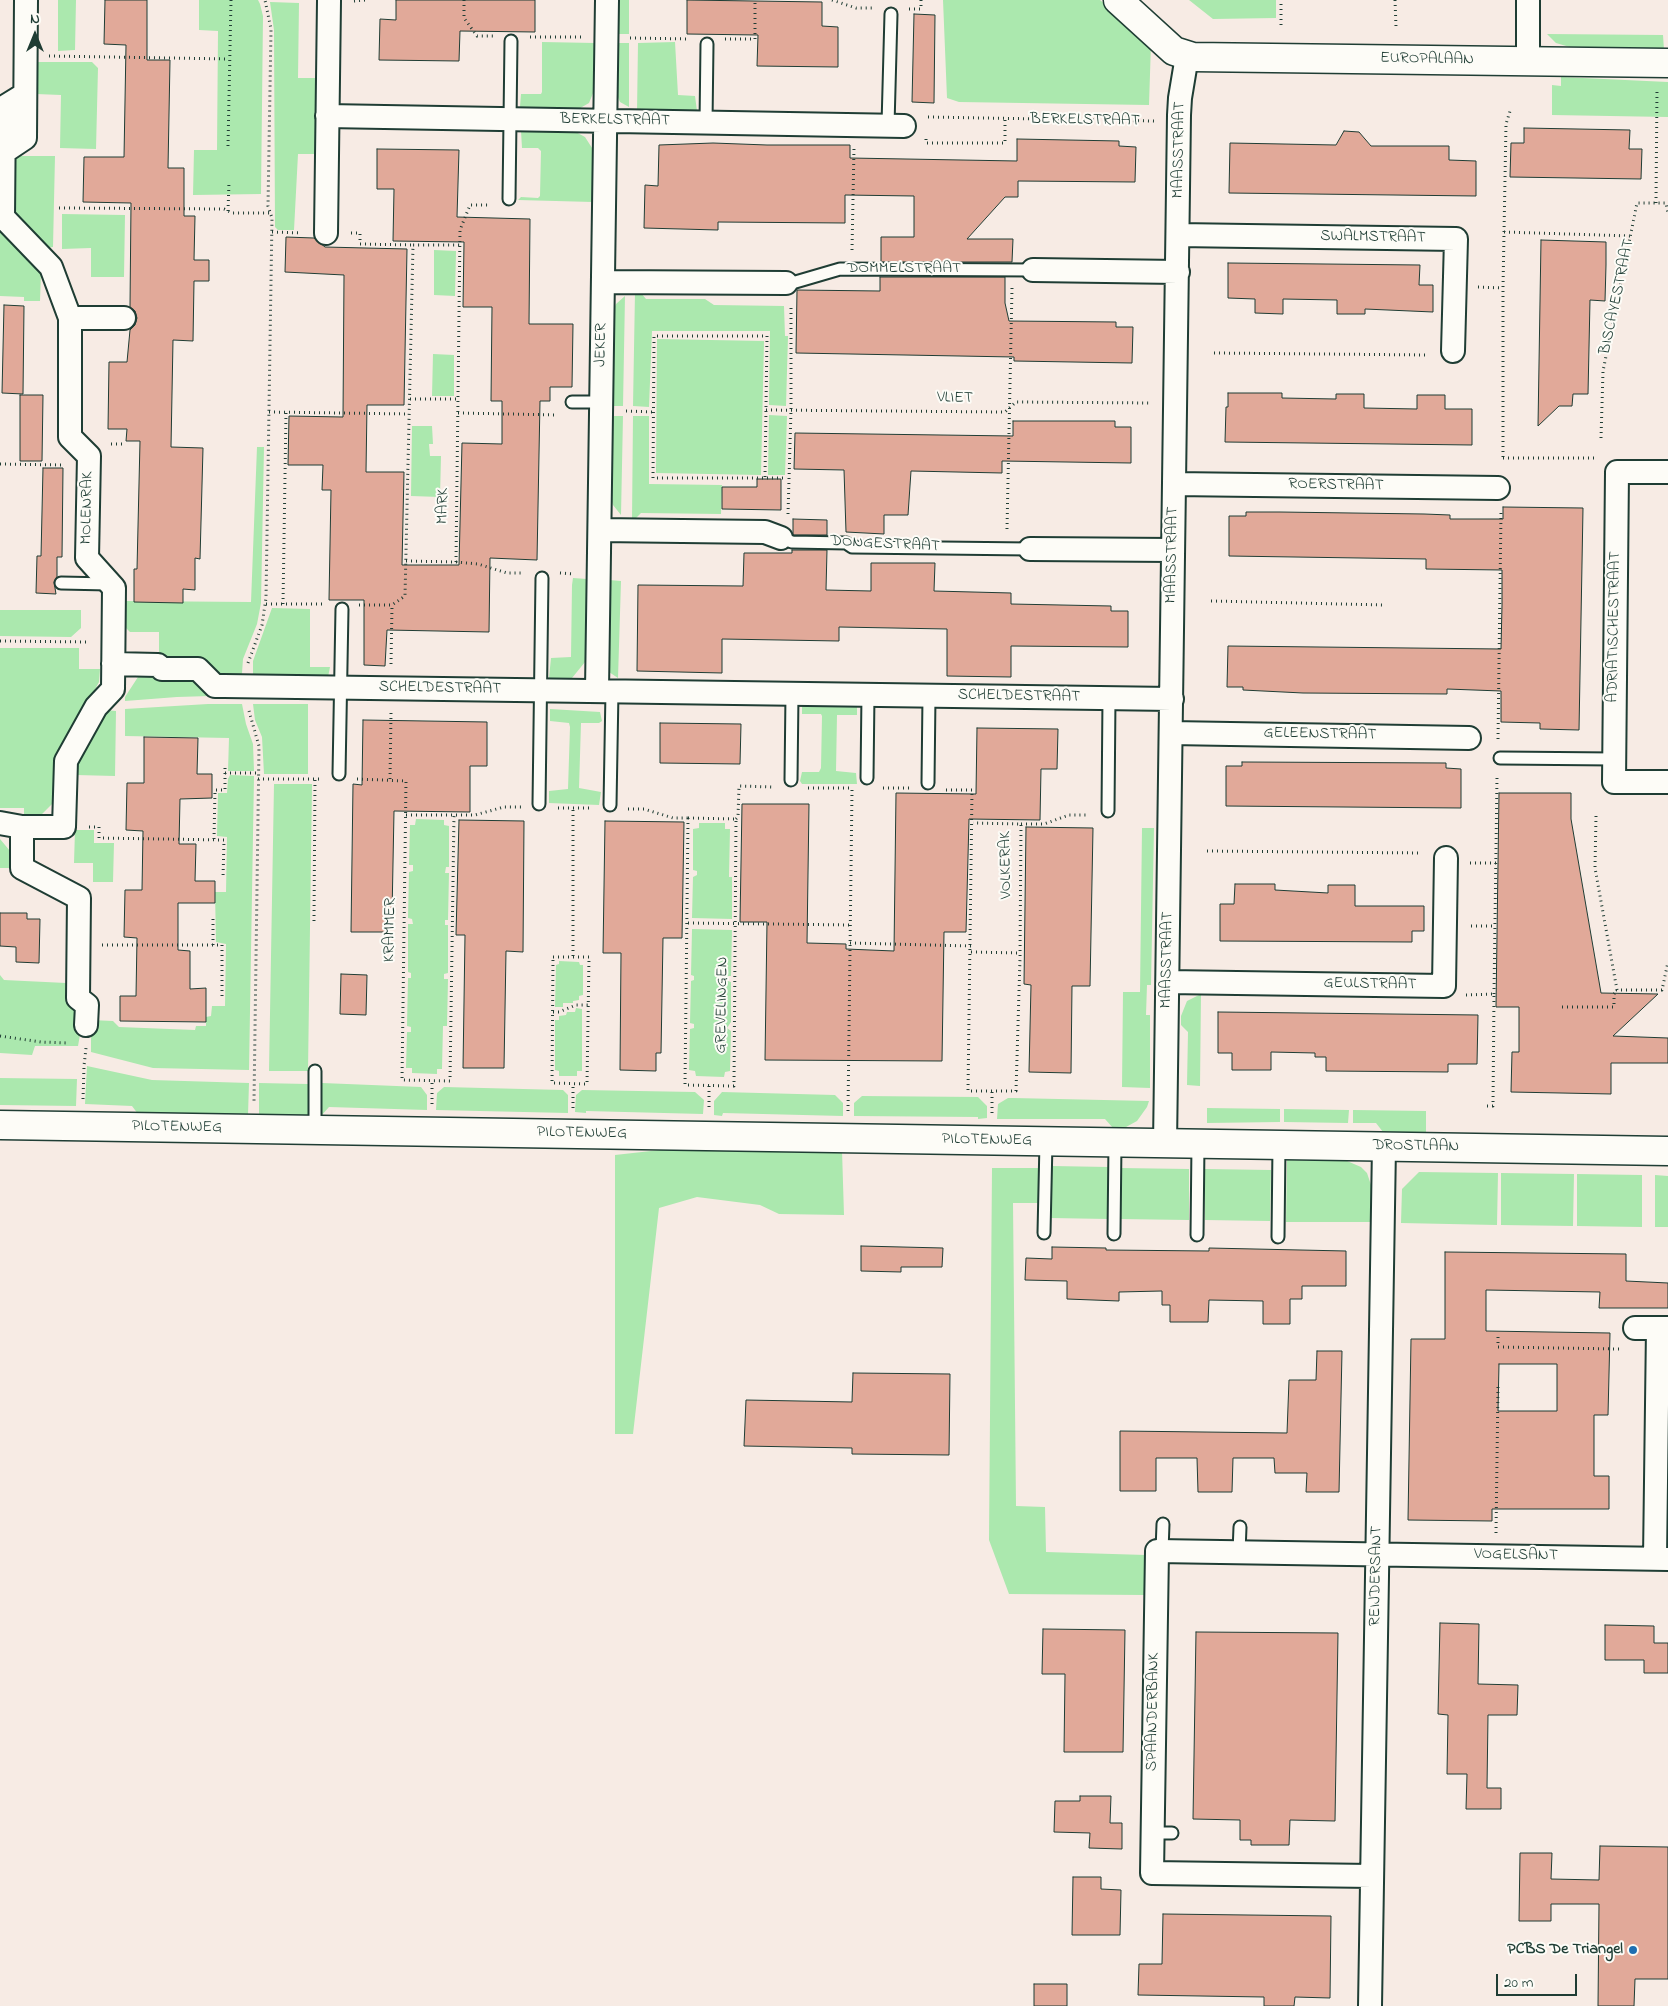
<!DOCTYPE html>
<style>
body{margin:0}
#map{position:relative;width:1668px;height:2006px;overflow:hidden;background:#f7ebe4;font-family:"Indie Flower",sans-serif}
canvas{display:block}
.north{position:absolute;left:10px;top:10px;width:50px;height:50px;-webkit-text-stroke:4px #fdfcf7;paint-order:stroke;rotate:0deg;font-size:14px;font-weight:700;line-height:20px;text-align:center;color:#1f3d34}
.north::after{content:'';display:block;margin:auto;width:18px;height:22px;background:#1f3d34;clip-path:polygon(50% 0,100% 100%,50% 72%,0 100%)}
.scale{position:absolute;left:1496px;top:1974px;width:81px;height:22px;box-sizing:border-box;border:2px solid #1f3d34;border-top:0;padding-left:6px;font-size:15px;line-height:18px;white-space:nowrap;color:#1f3d34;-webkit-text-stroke:4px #fdfcf7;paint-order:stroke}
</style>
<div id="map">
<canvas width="1668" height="2006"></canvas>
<div class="north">N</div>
<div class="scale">20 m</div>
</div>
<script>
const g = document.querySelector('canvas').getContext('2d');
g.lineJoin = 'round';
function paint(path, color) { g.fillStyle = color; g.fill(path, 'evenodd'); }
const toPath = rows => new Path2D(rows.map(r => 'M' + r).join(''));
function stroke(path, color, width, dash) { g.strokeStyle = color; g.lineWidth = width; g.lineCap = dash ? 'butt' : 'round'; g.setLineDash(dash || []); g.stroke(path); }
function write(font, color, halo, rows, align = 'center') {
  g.font = font + ' "Indie Flower",sans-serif'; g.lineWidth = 4; g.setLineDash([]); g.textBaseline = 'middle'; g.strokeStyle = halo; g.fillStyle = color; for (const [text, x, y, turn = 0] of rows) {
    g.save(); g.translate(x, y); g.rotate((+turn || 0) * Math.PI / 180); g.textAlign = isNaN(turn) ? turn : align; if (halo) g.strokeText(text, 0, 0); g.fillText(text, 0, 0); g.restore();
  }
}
paint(toPath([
 [58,0,76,0,75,50,58,51],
 [199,0,258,0,260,4,263,16,261,194,193,195,194,150,217,150,218,31,199,30],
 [617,0,629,0,629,34,616,34],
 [943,0,1100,0,1151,43,1149,105,959,102,947,98],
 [1189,0,1276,0,1276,18,1213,19],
 [270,2,299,3,298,78,315,78,318,81,317,148,315,154,298,154,294,230,278,230,275,227,274,30],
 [1547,34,1663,35,1664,50,1573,48,1556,43],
 [542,42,595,43,596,86,589,103,575,111,523,110,520,107,521,94,541,94,542,92],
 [675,42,678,95,695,96,697,111,695,113,637,112,638,43],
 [615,43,629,43,629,107,620,102,615,90],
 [38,62,92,62,98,68,96,149,60,148,61,95,36,94],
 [1561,77,1668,82,1668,117,1552,115,1552,85,1561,86],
 [521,131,574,131,585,137,594,151,593,202,518,200,521,197,538,198,540,196,541,151,538,148,522,148],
 [11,156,55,156,53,247,47,248,20,220,11,206],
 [62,214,125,215,124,277,91,277,91,248,62,249],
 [0,231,41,272,40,301,24,301,24,297,0,296],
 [434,250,456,251,455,296,434,295],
 [635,292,641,293,646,299,705,299,714,305,784,306,785,336,788,336,786,406,769,405,770,331,652,331,649,407,633,406],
 [625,296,623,406,611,406,613,310,616,304],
 [657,339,764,341,761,475,656,473],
 [433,354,454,355,454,396,432,396],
 [769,415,787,416,785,475,768,475],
 [611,416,623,416,621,515,613,505,610,495],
 [633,416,649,416,649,484,722,485,721,514,641,513,634,520,632,520],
 [412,426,432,426,433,444,429,444,430,456,441,456,440,497,411,496],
 [257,447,264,447,261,603,257,624,243,659,242,673,241,676,218,675,164,661,159,654,159,632,130,632,125,627,125,601,251,602],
 [573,578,587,579,585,662,572,678,552,680,549,678,551,658,571,657,572,585],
 [609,580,621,581,618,678,609,672,607,659],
 [272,608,310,609,310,667,330,667,328,677,253,675,253,661],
 [0,610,81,610,81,628,71,637,0,636],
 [0,648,79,648,79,669,100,669,99,682,56,762,54,802,41,815,24,815,24,808,0,808],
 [138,677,192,678,210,696,177,697,125,701,125,697],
 [208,704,242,704,246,724,253,744,254,771,228,771,229,738,125,736,125,709],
 [253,704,308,704,308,774,264,774,262,737,255,720],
 [804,704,857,706,857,715,837,715,836,771,856,773,857,784,802,784,800,781,802,772,819,772,821,768,822,716,821,714,802,714,802,707],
 [550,709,600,712,602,721,599,723,581,723,579,788,601,792,599,805,549,803,549,791,568,789,570,727,569,723,550,721],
 [104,710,116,711,115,776,76,775,76,760],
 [230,775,254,776,249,1070,153,1068,91,1052,91,1020,113,1021,119,1027,195,1030,196,1026,206,1026,206,1017,211,1016,212,1006,225,1006,226,944,216,942,215,892,226,892,227,837,217,836,218,793,227,793,228,779],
 [274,784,312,784,308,1071,269,1071],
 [416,819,444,820,444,825,449,826,449,867,446,867,445,873,449,873,448,920,445,920,445,925,448,925,448,973,444,974,444,979,448,979,447,1026,443,1026,442,1069,437,1069,437,1074,412,1073,412,1068,406,1068,407,1032,411,1032,411,1027,407,1026,408,978,411,978,411,973,408,972,408,924,413,924,412,919,408,918,409,872,413,871,413,865,409,865,410,825,415,825],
 [699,823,725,823,725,829,730,829,729,877,732,877,732,919,692,918,693,877,697,875,697,871,693,870,693,829,699,828],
 [1142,828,1154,828,1151,985,1147,985,1146,1015,1150,1015,1150,1088,1122,1087,1123,992,1140,992],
 [75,830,94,830,94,843,114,843,113,882,93,882,93,863,74,863],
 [0,839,10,851,9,868,0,868],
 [692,929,732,930,731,976,728,976,728,981,731,982,731,1022,727,1028,731,1031,730,1071,725,1072,724,1077,696,1076,695,1071,689,1070,690,1029,694,1028,694,1024,690,1023,691,981,694,980,694,976,691,975],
 [559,961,579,962,580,965,583,965,583,995,579,996,579,1000,573,1001,573,1003,563,1003,563,1007,555,1007,556,965,559,964],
 [0,975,4,980,66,983,67,1004,81,1005,81,1029,78,1046,35,1046,32,1055,0,1053],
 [1201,994,1200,1086,1187,1085,1188,1032,1181,1025,1181,1016,1187,1001],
 [576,1008,582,1009,582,1071,577,1071,577,1076,559,1076,559,1071,555,1070,555,1020,559,1020,559,1016,566,1015,567,1012,575,1012],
 [87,1066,152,1080,249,1083,248,1115,138,1114,132,1106,85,1104],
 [0,1078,77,1079,76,1106,0,1105],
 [259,1083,308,1084,309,1116,259,1115],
 [322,1083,421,1087,427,1095,427,1110,329,1107,321,1116],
 [444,1087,563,1090,568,1095,568,1113,436,1110,437,1093],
 [582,1090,695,1092,704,1100,703,1114,586,1111,586,1113,575,1112,576,1095],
 [722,1092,835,1095,843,1103,843,1116,723,1113,722,1116,714,1115,714,1101],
 [862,1096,978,1097,987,1106,987,1118,978,1119,978,1117,854,1116,854,1103],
 [1008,1098,1013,1098,1149,1101,1147,1107,1137,1121,1126,1127,1113,1128,1105,1119,997,1119,998,1104],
 [1207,1108,1280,1109,1280,1122,1207,1123],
 [1284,1109,1349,1110,1348,1123,1284,1122],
 [1353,1110,1426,1111,1426,1133,1383,1132,1376,1123,1353,1123],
 [696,1146,842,1150,844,1215,779,1214,760,1205,697,1197,659,1208,633,1434,615,1434,615,1155],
 [1287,1160,1347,1161,1361,1167,1367,1173,1372,1188,1372,1222,1286,1222],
 [1052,1166,1109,1167,1108,1219,1051,1218],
 [992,1168,1039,1168,1039,1203,1013,1203,1016,1506,1045,1507,1046,1552,1146,1555,1145,1595,1009,1594,989,1540],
 [1120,1168,1189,1169,1189,1220,1120,1219],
 [1205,1169,1271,1170,1270,1221,1205,1220],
 [1419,1172,1498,1173,1497,1225,1401,1223,1402,1189],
 [1501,1173,1574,1174,1573,1226,1501,1225],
 [1577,1174,1642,1175,1642,1227,1577,1226],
 [1655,1175,1668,1176,1668,1227,1655,1227]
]), '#abe8ae');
const building = toPath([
 [105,0,147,0,147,60,170,60,168,168,184,168,184,216,195,216,194,260,209,260,209,281,194,281,193,341,173,340,171,447,203,448,200,559,195,558,195,590,183,589,183,603,134,602,134,569,137,569,140,441,126,441,127,429,108,429,109,362,127,362,130,330,135,325,137,318,135,311,130,307,131,203,83,202,84,157,124,157,126,45,104,44,105,0],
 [396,0,535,0,535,32,460,31,459,61,379,60,380,19,396,20,396,0],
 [687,0,822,2,822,26,838,27,838,67,757,66,758,35,687,34,687,0],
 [914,14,935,15,934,103,912,102,914,14],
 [1524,128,1630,130,1629,149,1642,149,1641,179,1510,177,1511,143,1524,143,1524,128],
 [1344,131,1359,132,1371,146,1449,146,1449,160,1476,161,1476,196,1229,193,1230,143,1336,145,1344,131],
 [1017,139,1119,141,1119,146,1136,147,1135,182,1018,181,1018,197,1005,197,967,239,1013,239,1012,262,881,262,881,237,914,237,914,196,845,195,845,223,718,222,718,230,644,228,645,185,658,186,659,145,713,143,767,145,850,145,850,158,1017,161,1017,139],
 [377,149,459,150,457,217,530,219,529,324,573,324,572,387,550,387,550,401,540,401,537,560,490,558,489,632,387,630,385,666,364,665,364,600,329,600,331,490,322,490,323,465,288,465,289,416,343,417,344,275,285,272,286,237,314,238,325,247,407,249,404,405,367,405,366,472,404,472,402,565,459,565,462,443,502,444,502,401,491,401,492,307,463,307,464,242,393,241,394,189,377,189,377,149],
 [1541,240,1606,242,1606,265,1605,301,1590,300,1588,394,1573,394,1572,406,1559,406,1538,426,1541,240],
 [1228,263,1420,265,1419,285,1433,285,1433,312,1365,309,1365,314,1337,314,1337,300,1283,299,1283,314,1255,313,1255,299,1228,298,1228,263],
 [880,277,1005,277,1005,303,1009,321,1116,322,1116,327,1133,327,1132,363,1014,361,1014,357,796,353,797,290,880,291,880,277],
 [4,305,24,306,23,394,2,393,4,305],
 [1228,393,1282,393,1282,398,1336,399,1336,394,1364,394,1364,408,1417,409,1417,395,1445,395,1445,409,1472,409,1472,445,1225,442,1226,407,1228,407,1228,393],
 [20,395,43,395,42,461,20,461,20,395],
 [1013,421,1115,421,1115,427,1131,427,1131,463,1002,461,1002,473,911,471,908,515,884,515,884,534,846,532,844,470,794,469,795,433,1013,436,1013,421],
 [43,468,63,468,62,557,57,557,57,577,54,582,56,594,36,593,37,556,41,556,43,468],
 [757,479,781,479,781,510,722,509,722,487,757,487,757,479],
 [1503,507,1583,508,1579,730,1540,729,1540,723,1501,722,1501,691,1447,689,1447,694,1303,693,1243,690,1243,687,1227,687,1228,646,1501,649,1502,605,1502,570,1426,569,1426,559,1229,556,1229,516,1246,516,1246,512,1280,512,1424,514,1450,515,1450,519,1503,519,1503,507],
 [793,519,827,520,827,535,793,535,793,519],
 [792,550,827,550,826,590,871,591,871,563,935,563,934,591,1011,593,1011,604,1111,606,1111,611,1128,611,1128,647,1011,646,1011,677,947,676,947,629,839,627,839,641,722,639,722,673,637,671,638,585,743,586,744,553,792,553,792,550],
 [363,720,487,722,487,766,470,766,470,812,394,811,392,915,387,915,387,932,351,932,353,784,362,785,363,720],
 [660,723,741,724,740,764,660,763,660,723],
 [977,728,1058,729,1057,769,1041,769,1040,820,969,819,966,932,944,932,942,1061,765,1060,767,922,740,922,742,804,809,804,807,943,846,944,846,949,894,951,896,793,976,794,977,728],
 [144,737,198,738,197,774,212,774,212,798,180,799,179,844,196,844,195,881,215,881,215,903,178,903,178,950,190,951,190,989,206,988,206,1022,120,1021,120,996,136,996,137,938,124,937,125,890,142,890,143,831,126,830,127,783,144,783,144,737],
 [1242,762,1446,763,1446,768,1461,769,1461,808,1226,806,1226,766,1242,766,1242,762],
 [1499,793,1571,793,1571,819,1601,993,1658,994,1613,1036,1668,1038,1668,1063,1611,1063,1611,1094,1511,1092,1512,1052,1519,1052,1519,1007,1496,1007,1499,793],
 [459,820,524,821,523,952,506,951,504,1068,463,1068,465,935,456,935,459,820],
 [605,821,684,822,682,938,663,938,661,1053,656,1053,656,1071,620,1070,621,953,603,953,605,821],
 [1026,827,1093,828,1090,986,1072,986,1071,1073,1029,1072,1031,985,1024,984,1026,827],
 [1235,884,1275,884,1275,890,1328,893,1328,885,1355,885,1355,906,1424,906,1424,931,1412,931,1412,942,1220,941,1220,904,1234,904,1235,884],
 [0,913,27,913,27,919,40,919,39,963,16,962,16,947,0,946,0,913],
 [341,974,367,975,366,1015,340,1014,341,974],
 [1218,1012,1478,1015,1477,1064,1448,1064,1448,1072,1326,1071,1326,1057,1315,1057,1315,1053,1271,1052,1271,1070,1232,1070,1232,1053,1218,1053,1218,1012],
 [861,1246,943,1248,942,1267,901,1267,901,1272,861,1271,861,1246],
 [1052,1247,1106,1248,1106,1250,1209,1251,1209,1248,1346,1251,1346,1286,1302,1286,1302,1299,1290,1299,1290,1324,1263,1324,1263,1301,1209,1300,1208,1322,1170,1322,1170,1305,1162,1305,1162,1291,1119,1292,1119,1301,1067,1299,1067,1281,1025,1280,1026,1258,1052,1259,1052,1247],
 [1445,1252,1626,1254,1626,1281,1668,1283,1668,1308,1599,1308,1600,1292,1486,1290,1486,1331,1610,1333,1608,1415,1594,1415,1594,1476,1609,1476,1609,1509,1492,1509,1492,1521,1408,1520,1411,1339,1445,1339,1445,1252],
 [1499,1364,1557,1364,1557,1411,1498,1411,1499,1364],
 [1317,1351,1342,1351,1339,1492,1306,1492,1307,1473,1275,1473,1274,1458,1233,1458,1232,1492,1198,1492,1197,1458,1156,1458,1156,1491,1120,1491,1120,1431,1287,1433,1289,1380,1316,1380,1317,1351],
 [853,1373,950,1374,949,1455,852,1454,852,1448,744,1446,746,1400,852,1402,853,1373],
 [1440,1623,1479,1624,1478,1684,1518,1685,1517,1715,1488,1715,1487,1788,1501,1788,1501,1809,1466,1809,1467,1774,1447,1774,1448,1715,1438,1714,1440,1623],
 [1605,1625,1654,1626,1654,1643,1668,1643,1668,1673,1644,1673,1644,1660,1605,1660,1605,1625],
 [1043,1629,1125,1630,1123,1752,1064,1752,1065,1674,1042,1674,1043,1629],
 [1196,1632,1338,1633,1335,1821,1290,1820,1289,1845,1251,1845,1251,1840,1240,1840,1240,1820,1193,1819,1196,1632],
 [1080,1796,1111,1796,1110,1823,1122,1823,1122,1849,1089,1848,1090,1833,1054,1832,1055,1801,1080,1801,1080,1796],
 [1600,1846,1668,1847,1668,1979,1635,1979,1634,2006,1598,2006,1599,1904,1551,1904,1551,1921,1519,1921,1520,1853,1552,1853,1551,1879,1599,1880,1600,1846],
 [1073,1877,1101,1877,1101,1889,1121,1890,1120,1935,1072,1935,1073,1877],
 [1163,1914,1331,1916,1330,1998,1295,1997,1294,2006,1264,2006,1264,1997,1138,1995,1139,1964,1162,1964,1163,1914],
 [1034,1984,1067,1984,1067,2006,1034,2006,1034,1984]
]);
paint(building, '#e1a999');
stroke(building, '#1f3d34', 1);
const service = toPath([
 [706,123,707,44],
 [888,125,891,14],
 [509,199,511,41],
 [786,283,792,283,840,269,1033,270],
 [572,402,601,402],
 [781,538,792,542,846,543,852,547,1030,549],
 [61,583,109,584],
 [1500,758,1614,759],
 [339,774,342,609],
 [867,778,868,694],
 [791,780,792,694],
 [928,783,929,696],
 [539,804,542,578],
 [610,805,612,691],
 [1108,811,1109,698],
 [315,1071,315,1130],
 [1044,1233,1046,1142],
 [1114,1234,1115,1143],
 [1197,1235,1198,1144],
 [1278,1237,1279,1145],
 [1162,1551,1163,1524],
 [1239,1552,1240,1527],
 [1152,1833,1172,1833]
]);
const minor = toPath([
 [1528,61,1528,0],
 [25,94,4,107,3,217,51,267,70,318,70,437,89,456,87,558,114,588,113,689,96,707,66,761,64,827,22,827,22,868,79,898,78,998,87,1005,86,1025],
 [327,116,904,126],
 [4,152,25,138,26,0],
 [326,233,329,1],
 [1178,235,1456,239,1453,351],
 [1033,270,1178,272],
 [603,282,786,283],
 [70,318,124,318],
 [1668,472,1617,472,1614,782,1668,782],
 [1174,484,1498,488],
 [600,530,765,532,781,538],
 [1030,549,1173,550],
 [113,664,158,665,162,669,198,669,215,686,224,686,1172,699],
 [597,690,607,0],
 [1171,733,1469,738],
 [0,823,22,827],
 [1168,982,1444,986,1446,858],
 [1165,1144,1179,115,1180,98,1187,56],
 [1635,1328,1668,1328],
 [1655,1558,1658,1328],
 [1372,1876,1152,1873,1157,1551,1668,1559],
 [1370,2006,1384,1146]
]);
const tertiary = toPath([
 [1118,0,1174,51,1193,57,1668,63],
 [0,1125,1668,1151]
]);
stroke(service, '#1f3d34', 15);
stroke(minor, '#1f3d34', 26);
stroke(tertiary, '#1f3d34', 31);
stroke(toPath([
 [464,0,464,18,477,36,494,36],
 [832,0,856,8,873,8],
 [1395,0,1396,27],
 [354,1,366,0],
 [909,9,921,9,921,0],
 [1281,25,1281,0],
 [530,37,581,37],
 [630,38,689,39],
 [725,39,755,39,755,0],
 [49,56,229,59],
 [928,117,1154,121],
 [926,139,926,143,1005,143,1005,119],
 [228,146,231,0],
 [1656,203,1657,89],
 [59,208,224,209,232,213,270,213],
 [228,211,229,182],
 [272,232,302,233],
 [1504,232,1631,236],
 [351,233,360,233,360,244,413,245],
 [852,250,854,148],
 [1478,287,1503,288],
 [1214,353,1428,355],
 [410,399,458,399],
 [766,410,1005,412,1016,402,1150,403],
 [626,411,653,412],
 [269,412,409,414],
 [458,413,558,415],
 [1601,438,1603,371,1637,203,1666,203,1668,214],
 [111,444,125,444],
 [1503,457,1503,288,1506,124,1511,108],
 [1503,458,1598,458],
 [0,464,63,465],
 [765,477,767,336,654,336,653,478,787,478],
 [788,514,791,410,791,306],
 [1007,529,1012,288],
 [406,561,456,562,460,230,470,205,490,205],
 [456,562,478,564,507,573,524,573],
 [560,573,574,574],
 [1211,601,1384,605],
 [266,604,323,604],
 [283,604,286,412],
 [359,605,392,605,405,596,413,245,460,245],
 [0,641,88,642],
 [248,663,262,625,266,598,272,218,268,206,271,29,265,0],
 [391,664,392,605],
 [249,711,259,746,254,1101],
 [1498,739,1501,512],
 [225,773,258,773],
 [258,779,321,779],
 [357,779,406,781,402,1080,450,1081,454,815],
 [390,779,391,713],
 [808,788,852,788],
 [883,788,910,788],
 [946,790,972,790,968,1091,1016,1091,1020,958,1021,824,973,823],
 [558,808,592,808],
 [628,809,644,809,673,818,688,818],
 [406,815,475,815,504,807,522,807],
 [1596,816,1595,868,1617,990,1662,990,1668,962],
 [688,818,736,819,734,1086,685,1085,688,818],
 [736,819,738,817,739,786,772,787],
 [1021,824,1044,824,1069,815,1089,815],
 [89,827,99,827,99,838,224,840,223,878],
 [214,839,215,790,225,790,225,765],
 [1207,851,1422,853],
 [1470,863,1497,863],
 [314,921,315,779],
 [688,923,850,925],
 [1471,926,1495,926],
 [850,943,971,946],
 [102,945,222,945,222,999],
 [213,945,213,917],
 [971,952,1020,953],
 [573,956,573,808],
 [553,957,589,957,587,1084,552,1083,553,957],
 [1494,994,1497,777],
 [1466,995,1494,994,1493,1106,1485,1106],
 [1562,1007,1614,1007,1614,994,1617,990],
 [553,1012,559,1012,576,1005,588,1005],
 [0,1036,41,1042,69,1043],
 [709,1086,709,1110],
 [83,1099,84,1066,86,1048],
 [432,1104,432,1080],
 [573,1108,573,1083],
 [848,1111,852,790],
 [992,1113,992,1091],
 [1498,1337,1498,1347,1620,1349],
 [1496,1533,1498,1386]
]), '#1f3d34', 3, [1, 4]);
stroke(service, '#fdfcf7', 11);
stroke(minor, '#fdfcf7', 22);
stroke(tertiary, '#fdfcf7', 28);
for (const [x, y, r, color] of [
 [1633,1950,5,"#1f6fb2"]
]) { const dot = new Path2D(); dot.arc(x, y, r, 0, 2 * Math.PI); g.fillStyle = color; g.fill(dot); stroke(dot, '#fdfcf7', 2); }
write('16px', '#1f3d34', '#fdfcf7', [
 ["EUROPALAAN",1427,60,1],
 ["BERKELSTRAAT",615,121,1],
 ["BERKELSTRAAT",1085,121,1],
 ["MAASSTRAAT",1180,150,-89],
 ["SWALMSTRAAT",1373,238,1],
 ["DOMMELSTRAAT",904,269],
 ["BISCAYESTRAAT",1618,297,-78],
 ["JEKER",602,345,-89],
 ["VLIET",955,399,1],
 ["ROERSTRAAT",1336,486,1],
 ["MARK",444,506,-89],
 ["MOLENRAK",88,508,-89],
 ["DONGESTRAAT",885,545,3],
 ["MAASSTRAAT",1173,555,-89],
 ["ADRIATISCHESTRAAT",1615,627,-89],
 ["SCHELDESTRAAT",440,689,1],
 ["SCHELDESTRAAT",1019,697,1],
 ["GELEENSTRAAT",1320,735,1],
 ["VOLKERAK",1007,865,-91],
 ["KRAMMER",391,930,-89],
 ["MAASSTRAAT",1168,960,-89],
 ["GEULSTRAAT",1370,985,1],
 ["GREVELINGEN",723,1005,-89],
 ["PILOTENWEG",177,1128,1],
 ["PILOTENWEG",582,1134,1],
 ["PILOTENWEG",987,1141,1],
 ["DROSTLAAN",1416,1147,1],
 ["VOGELSANT",1516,1556,1],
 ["REIJDERSANT",1377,1576,-89],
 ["SPAANDERBANK",1154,1712,-89]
]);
write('bold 16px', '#1f3d34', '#fdfcf7', [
 ["PCBS De Triangel",1623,1950]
], 'right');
</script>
